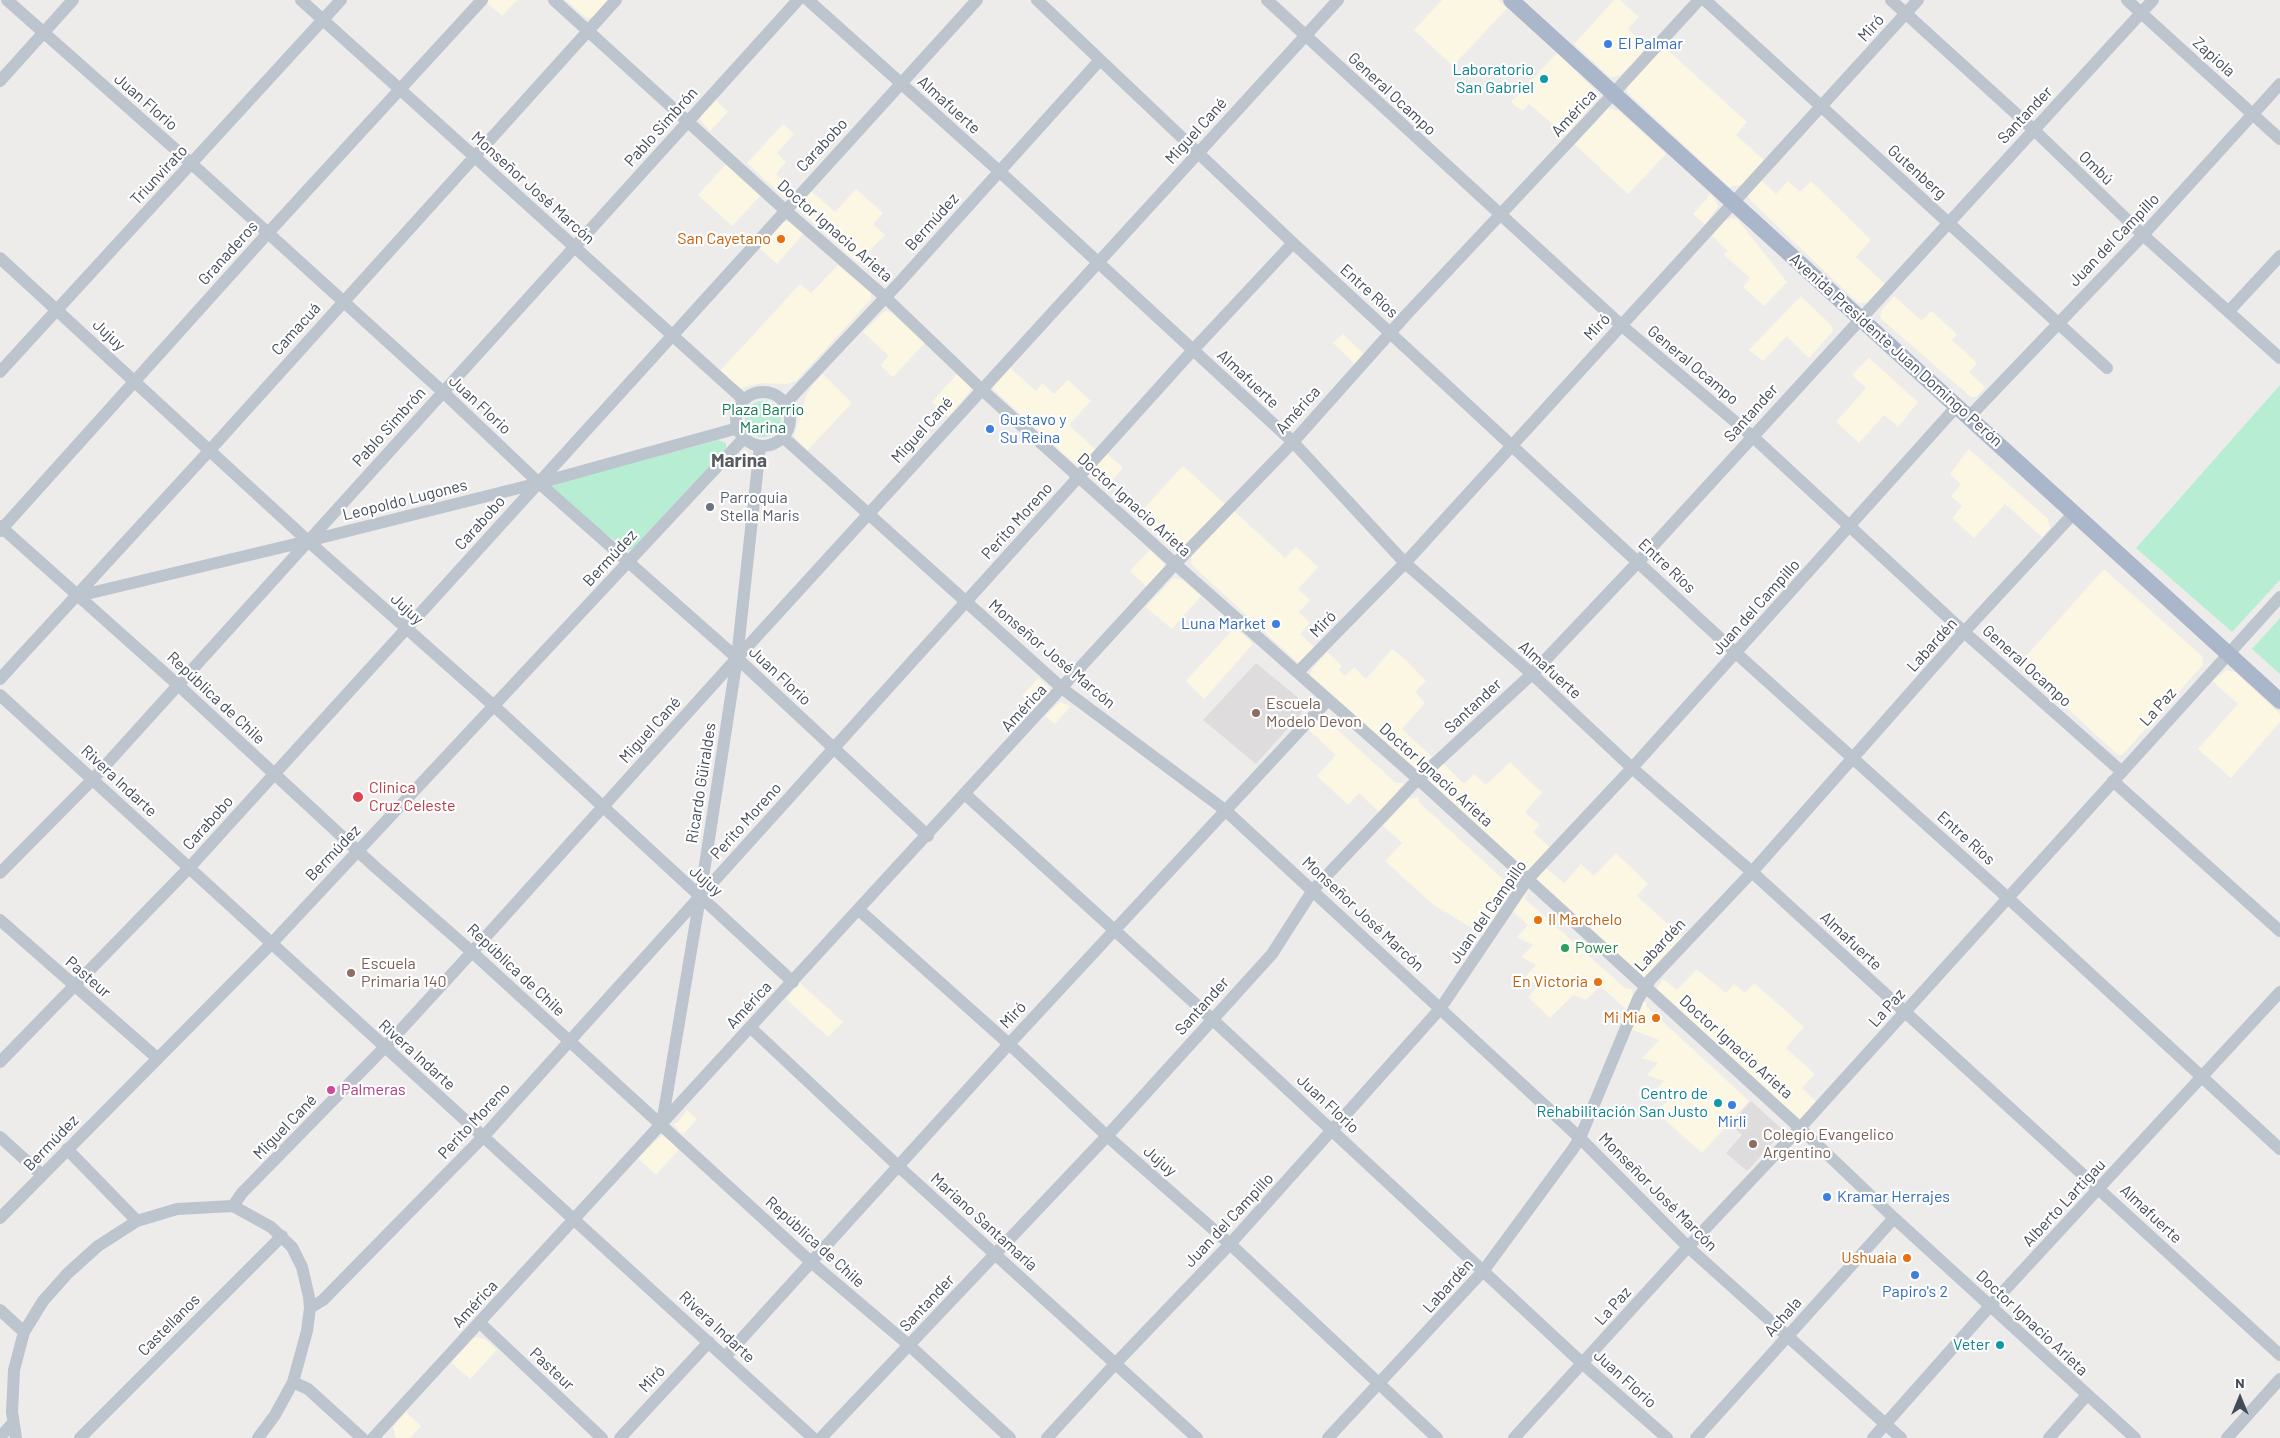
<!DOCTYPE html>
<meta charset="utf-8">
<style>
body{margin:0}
#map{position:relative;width:2280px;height:1438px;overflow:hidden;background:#eeebeb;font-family:Barlow,sans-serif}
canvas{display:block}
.north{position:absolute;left:2215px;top:1373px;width:50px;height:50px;-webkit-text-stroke:4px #fff;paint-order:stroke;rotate:0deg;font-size:14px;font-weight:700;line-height:20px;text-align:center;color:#444c59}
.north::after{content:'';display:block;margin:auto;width:18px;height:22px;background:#444c59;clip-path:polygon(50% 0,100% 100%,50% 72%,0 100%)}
</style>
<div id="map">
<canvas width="2280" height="1438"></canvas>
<div class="north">N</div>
</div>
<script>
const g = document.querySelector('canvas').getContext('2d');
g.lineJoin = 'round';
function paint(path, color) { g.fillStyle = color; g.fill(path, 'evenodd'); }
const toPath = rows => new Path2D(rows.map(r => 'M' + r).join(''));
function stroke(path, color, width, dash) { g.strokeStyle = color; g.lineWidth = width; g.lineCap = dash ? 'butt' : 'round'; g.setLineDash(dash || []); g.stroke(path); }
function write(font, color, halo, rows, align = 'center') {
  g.font = font + ' Barlow,sans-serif'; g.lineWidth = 4.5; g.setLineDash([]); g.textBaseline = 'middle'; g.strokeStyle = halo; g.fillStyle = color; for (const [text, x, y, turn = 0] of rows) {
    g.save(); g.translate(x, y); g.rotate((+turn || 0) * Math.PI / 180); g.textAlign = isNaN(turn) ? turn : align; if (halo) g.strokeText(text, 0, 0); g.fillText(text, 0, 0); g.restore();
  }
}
paint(toPath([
 [488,0,517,0,502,16,486,2],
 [566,0,609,0,593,17,588,18,585,17],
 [1442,0,1498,0,1507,8,1453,66,1414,30],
 [1614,0,1620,0,1639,17,1628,29,1647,47,1622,74,1614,77,1610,77,1574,44],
 [1662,45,1747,122,1736,135,1764,160,1742,185,1729,187,1627,92,1628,84],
 [1557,53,1598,93,1597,100,1566,135,1529,104,1522,111,1511,102],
 [714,98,728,112,710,131,699,118],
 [1607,108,1619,111,1666,154,1628,194,1573,143],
 [783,124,794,134,777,153,786,162,776,174,796,192,787,197,783,196,747,163],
 [727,163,761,195,732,226,698,195],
 [1760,179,1776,194,1788,181,1800,192,1811,181,1871,240,1856,257,1885,284,1868,303,1858,303,1751,201,1747,194],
 [856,189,883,213,873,224,885,235,858,263,798,209,798,206,810,190,835,212],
 [1711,194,1717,202,1718,207,1705,224,1693,214],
 [1732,218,1737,219,1787,282,1764,306,1743,287,1750,278,1724,255,1728,251,1711,235,1724,221],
 [791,221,804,233,777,264,759,248,783,222],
 [838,265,871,293,871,299,796,381,787,384,761,383,741,388,719,372,800,284,811,293],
 [1801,296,1831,325,1833,331,1809,358,1787,336,1763,361,1749,350],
 [1894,296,1922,321,1931,311,1957,334,1952,340,1977,363,1969,372,1985,387,1976,397,1971,397,1880,318,1881,311],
 [885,311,892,313,925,343,893,377,880,365,889,356,863,332],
 [1343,334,1365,355,1356,365,1333,343],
 [1869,358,1918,402,1898,427,1884,415,1859,443,1836,422,1866,388,1852,375],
 [1008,366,1036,391,1042,383,1054,394,1068,380,1091,401,1069,425,1098,452,1084,464,1075,464,993,389,993,385],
 [958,373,971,387,970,391,948,417,932,402],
 [823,374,852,403,807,451,794,436,806,396,812,386],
 [1969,449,2048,519,2050,528,2042,537,2005,504,1974,538,1952,518,1962,506,1951,496,1961,484,1950,474],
 [1107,454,1123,468,1106,487,1094,477,1092,470],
 [1183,466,1226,505,1181,552,1177,552,1137,516],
 [1234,511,1285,558,1296,547,1318,567,1298,589,1310,600,1299,612,1310,623,1300,634,1317,649,1300,663,1297,662,1191,564,1192,556],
 [1150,550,1164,564,1165,568,1149,589,1130,571],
 [2104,569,2202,656,2203,665,2122,755,2118,755,2019,664],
 [1173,578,1183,580,1201,596,1172,629,1146,607],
 [1235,627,1253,644,1204,699,1186,681],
 [1392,649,1405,659,1426,681,1415,692,1425,703,1402,729,1432,757,1419,769,1415,769,1310,676,1312,669,1327,652,1342,666,1339,670,1345,676,1354,667,1366,679],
 [2226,670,2235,672,2280,714,2280,722,2231,778,2198,749,2238,704,2212,681],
 [1038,678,1048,687,1050,693,1037,710,1022,696],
 [1060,702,1071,706,1055,724,1045,716],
 [1321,715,1330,715,1327,720,1396,783,1404,783,1380,813,1359,793,1348,805,1317,776,1336,755,1308,729],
 [1510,762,1542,793,1525,812,1540,825,1533,832,1553,850,1536,869,1524,872,1428,783,1431,775,1443,763,1464,784,1474,774,1486,785],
 [1419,797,1419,802,1505,881,1513,881,1513,888,1483,935,1431,903,1385,861,1402,843,1383,826,1408,799],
 [1616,853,1648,884,1637,896,1684,939,1647,980,1536,880,1546,868,1564,883,1581,864,1594,876],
 [1524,893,1527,893,1524,898,1626,989,1632,989,1633,996,1627,1010,1600,986,1586,1000,1573,995,1550,1018,1528,997,1538,986,1525,977,1536,965,1521,957,1533,945,1517,937,1528,925,1511,910],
 [1697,969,1726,993,1734,984,1745,993,1754,983,1804,1027,1786,1048,1815,1074,1802,1088,1817,1102,1802,1119,1795,1119,1656,989,1663,979,1677,990],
 [800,983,843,1022,828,1037,786,999],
 [1643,1002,1647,1002,1646,1006,1749,1101,1702,1153,1656,1112,1668,1101,1651,1094,1664,1081,1647,1075,1658,1063,1642,1058,1659,1040,1630,1029],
 [687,1110,697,1119,683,1135,673,1124,678,1122],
 [662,1135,665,1135,681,1147,656,1175,638,1158],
 [479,1337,486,1340,497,1350,470,1379,451,1362,474,1338],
 [406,1412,421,1426,410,1438,396,1438,393,1427]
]), '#fbf7e2');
paint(toPath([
 [1256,663,1308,706,1256,764,1203,720],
 [1751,1101,1784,1131,1747,1171,1726,1153,1742,1135,1730,1124]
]), '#dfdcdd');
paint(toPath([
 [2280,385,2280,580,2232,632,2136,548],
 '745 419a18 18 0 1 1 36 0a18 18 0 1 1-36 0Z',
 [718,440,726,443,726,449,632,549,628,551,552,492,551,485],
 [2280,618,2280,674,2252,649]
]), '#b7eed3');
stroke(toPath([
 [7,0,192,164,442,391,539,483,737,658,928,836],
 [301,0,744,400],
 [554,0,785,210,885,297,981,389,1192,579,1418,779,1800,1128,1894,1218,2135,1438],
 [808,0,999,171,1293,442,1405,563,1532,674,1632,768,1752,872,2280,1355],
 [1037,0,1293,243,1511,445,1736,653,2008,898,2280,1149],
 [1267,0,1621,325,1752,436,1964,632,2122,772],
 [1705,0,2107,368],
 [1891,0,2034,130,2143,235,2280,358],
 [2127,0,2280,139],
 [0,81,73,0],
 [0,258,308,541,494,706,793,982],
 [2229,311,2280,256],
 [0,372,341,0],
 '736 419a27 27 0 1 1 54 0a27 27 0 1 1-54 0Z',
 [785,404,898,284,1100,60],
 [1969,417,2143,235,2280,84],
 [783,437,1063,689,1225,810,1580,1138,1688,1247,1901,1438],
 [0,526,177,684,374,866,472,952,811,1262,910,1346,1010,1438],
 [0,531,268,233,482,0],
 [78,596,308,541,539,483,738,428],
 [1298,672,1405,563,1918,0],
 [0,679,210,450,616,0],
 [0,695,813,1438],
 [2113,781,2280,931],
 [966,795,1212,1019,1583,1364,1667,1438],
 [0,873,94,778,798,0],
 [859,910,1009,1044,1107,1136,1230,1244,1437,1438],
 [0,920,156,1057],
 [751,1028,898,1166,1197,1438],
 [0,1062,189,868,977,0],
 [662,1124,700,897,737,658,760,446],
 [0,1137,42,1175],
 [67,1149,137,1221],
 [233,1206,271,1227,292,1247,302,1267,309,1297,310,1308,307,1331,293,1382,275,1415,258,1438],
 [0,1218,272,943,744,438],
 [310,1308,323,1300,483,1137,1193,350,1293,243],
 [0,1310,24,1332],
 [480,1323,602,1438],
 [725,1357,1009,1044,1328,700],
 [293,1382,308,1389,362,1438],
 [0,1437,12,1424],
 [16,1438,12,1412,14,1370,24,1332,43,1301,68,1273,98,1246,137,1221,177,1209,233,1206,242,1193,385,1047,472,952,737,658,1338,0],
 [80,1438,282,1236],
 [373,1438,1175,564,1293,442,1407,314,1589,120,1699,0],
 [620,1438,709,1342],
 [821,1438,1107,1136,1272,954,1313,890,1418,779,1532,674,1639,561,2153,0],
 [1047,1438,1115,1364,1230,1244,1440,1009,1527,880,1632,768,1957,406],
 [1328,1438,1484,1270,1573,1149,1580,1138,1638,999,1650,980,1752,872,1964,632,2074,513],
 [1514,1438,1688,1247,1800,1128,2280,597],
 [1696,1438,1894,1218],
 [1873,1438,1990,1306,2280,992],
 [2049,1438,2087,1395],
 [2227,1438,2280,1379]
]), '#bcc4ce', 12);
stroke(toPath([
 [1511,0,2280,701]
]), '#aab7cb', 16);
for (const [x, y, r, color] of [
 [1608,44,5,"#3f7fe0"],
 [1544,79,5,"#0f9aa8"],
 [781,239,5,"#e8710a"],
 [990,429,5,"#3f7fe0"],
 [710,507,5,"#6b7280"],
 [1276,624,5,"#3f7fe0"],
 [1256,713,5,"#8d6e63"],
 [358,797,6,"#e0444e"],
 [1538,920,5,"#e8710a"],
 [1565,948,5,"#2e9e5b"],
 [351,973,5,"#8d6e63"],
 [1598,982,5,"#e8710a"],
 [1656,1018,5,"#e8710a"],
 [331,1090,5,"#d1479c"],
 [1718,1103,5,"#0f9aa8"],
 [1732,1105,5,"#3f7fe0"],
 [1753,1144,5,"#8d6e63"],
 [1827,1197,5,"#3f7fe0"],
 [1907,1258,5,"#e8710a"],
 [1915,1275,5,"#3f7fe0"],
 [2000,1345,5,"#0f9aa8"]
]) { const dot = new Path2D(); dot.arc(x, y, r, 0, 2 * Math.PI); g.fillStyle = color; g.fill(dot); stroke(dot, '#fff', 2); }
write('16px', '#444c59', '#fff', [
 ["Miró",1871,28,-48],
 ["Zapiola",2214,57,42],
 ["General Ocampo",1392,94,43],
 ["Juan Florio",146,102,41],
 ["Almafuerte",949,105,42],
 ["América",1574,113,-47],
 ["Santander",2025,115,-47],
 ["Pablo Simbrón",661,127,-48],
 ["Miguel Cané",1196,131,-48],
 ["Carabobo",822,145,-47],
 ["Ombú",2096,168,44],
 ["Gutenberg",1917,172,42],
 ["Triunvirato",159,175,-47],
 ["Monseñor José Marcón",533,188,42],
 ["Bermúdez",932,222,-48],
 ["Doctor Ignacio Arieta",835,231,41],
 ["Juan del Campillo",2114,240,-46],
 ["Granaderos",228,253,-48],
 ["Entre Ríos",1369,291,42],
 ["Miró",1597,327,-47],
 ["Camacuá",296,329,-48],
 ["Jujuy",109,335,43],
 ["Avenida Presidente Juan Domingo Perón",1896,350,42],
 ["General Ocampo",1693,365,40],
 ["Almafuerte",1248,379,43],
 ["Juan Florio",480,405,43],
 ["América",1298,410,-48],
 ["Santander",1751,413,-48],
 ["Pablo Simbrón",389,427,-48],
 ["Miguel Cané",922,430,-48],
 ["Leopoldo Lugones",405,500,-14],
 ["Doctor Ignacio Arieta",1134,505,42],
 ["Perito Moreno",1017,521,-48],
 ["Carabobo",480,523,-48],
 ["Bermúdez",610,558,-47],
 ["Entre Ríos",1667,566,43],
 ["Juan del Campillo",1756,607,-48],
 ["Jujuy",407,609,42],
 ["Miró",1323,624,-46],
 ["Labardén",1932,645,-48],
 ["Monseñor José Marcón",1052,654,40],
 ["General Ocampo",2027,666,42],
 ["Almafuerte",1550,670,42],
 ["Juan Florio",780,676,43],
 ["República de Chile",216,698,43],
 ["Santander",1473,706,-43],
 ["La Paz",2158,707,-48],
 ["América",1024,708,-47],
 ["Miguel Cané",650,730,-48],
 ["Doctor Ignacio Arieta",1436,775,42],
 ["Rivera Indarte",119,781,43],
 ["Ricardo Güiraldes",701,783,-81],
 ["Perito Moreno",746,821,-48],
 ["Carabobo",208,823,-48],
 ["Entre Ríos",1966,838,42],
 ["Bermúdez",333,853,-46],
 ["Jujuy",706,881,41],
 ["Juan del Campillo",1488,912,-55],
 ["Monseñor José Marcón",1363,914,43],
 ["Almafuerte",1851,941,43],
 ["Labardén",1660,945,-47],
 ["República de Chile",516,970,43],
 ["Pasteur",88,977,41],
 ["América",749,1005,-47],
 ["Santander",1202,1006,-48],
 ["La Paz",1887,1008,-48],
 ["Miró",1013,1015,-47],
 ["Doctor Ignacio Arieta",1736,1047,42],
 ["Rivera Indarte",417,1055,42],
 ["Juan Florio",1328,1104,43],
 ["Perito Moreno",474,1121,-47],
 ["Miguel Cané",285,1127,-46],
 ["Bermúdez",51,1143,-46],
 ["Jujuy",1160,1161,41],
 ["Monseñor José Marcón",1658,1192,45],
 ["Alberto Lartigau",2064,1203,-47],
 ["Almafuerte",2151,1214,43],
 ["Juan del Campillo",1229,1220,-47],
 ["Mariano Santamaría",984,1222,42],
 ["República de Chile",815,1242,42],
 ["Labardén",1448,1286,-48],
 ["Santander",927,1303,-47],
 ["América",475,1304,-47],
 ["La Paz",1613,1306,-48],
 ["Achala",1783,1317,-48],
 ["Doctor Ignacio Arieta",2032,1323,43],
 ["Castellanos",169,1325,-45],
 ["Rivera Indarte",717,1327,43],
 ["Pasteur",552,1369,43],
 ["Miró",652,1379,-47],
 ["Juan Florio",1625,1379,42]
]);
write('16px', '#366cbe', '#fff', [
 ["El Palmar",1618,44],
 ["Gustavo y",1000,420],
 ["Su Reina",1000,438],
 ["Luna Market",1266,624,"right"],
 ["Mirli",1732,1122,"center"],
 ["Kramar Herrajes",1837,1197],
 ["Papiro's 2",1915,1292,"center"]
], 'left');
write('16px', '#0d838f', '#fff', [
 ["Laboratorio",1534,70],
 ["San Gabriel",1534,88],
 ["Centro de",1708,1094],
 ["Rehabilitación San Justo",1708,1112],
 ["Veter",1990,1345]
], 'right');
write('16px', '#c56008', '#fff', [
 ["San Cayetano",771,239],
 ["Il Marchelo",1548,920,"left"],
 ["En Victoria",1588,982],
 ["Mi Mia",1646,1018],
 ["Ushuaia",1897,1258]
], 'right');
write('16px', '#157952', '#fff', [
 ["Plaza Barrio",763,410],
 ["Marina",763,428]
]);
write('16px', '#5b616d', '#fff', [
 ["Parroquia",720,498],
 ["Stella Maris",720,516]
], 'left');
write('16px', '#785e54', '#fff', [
 ["Escuela",1266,704],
 ["Modelo Devon",1266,722],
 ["Escuela",361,964],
 ["Primaria 140",361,982],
 ["Colegio Evangelico",1763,1135],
 ["Argentino",1763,1153]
], 'left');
write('16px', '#be3a42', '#fff', [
 ["Clinica",369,788],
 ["Cruz Celeste",369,806]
], 'left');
write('16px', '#27864d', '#fff', [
 ["Power",1575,948]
], 'left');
write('16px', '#b23c85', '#fff', [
 ["Palmeras",341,1090]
], 'left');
write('bold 19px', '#585b60', '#fff', [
 ["Marina",739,461]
]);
</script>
